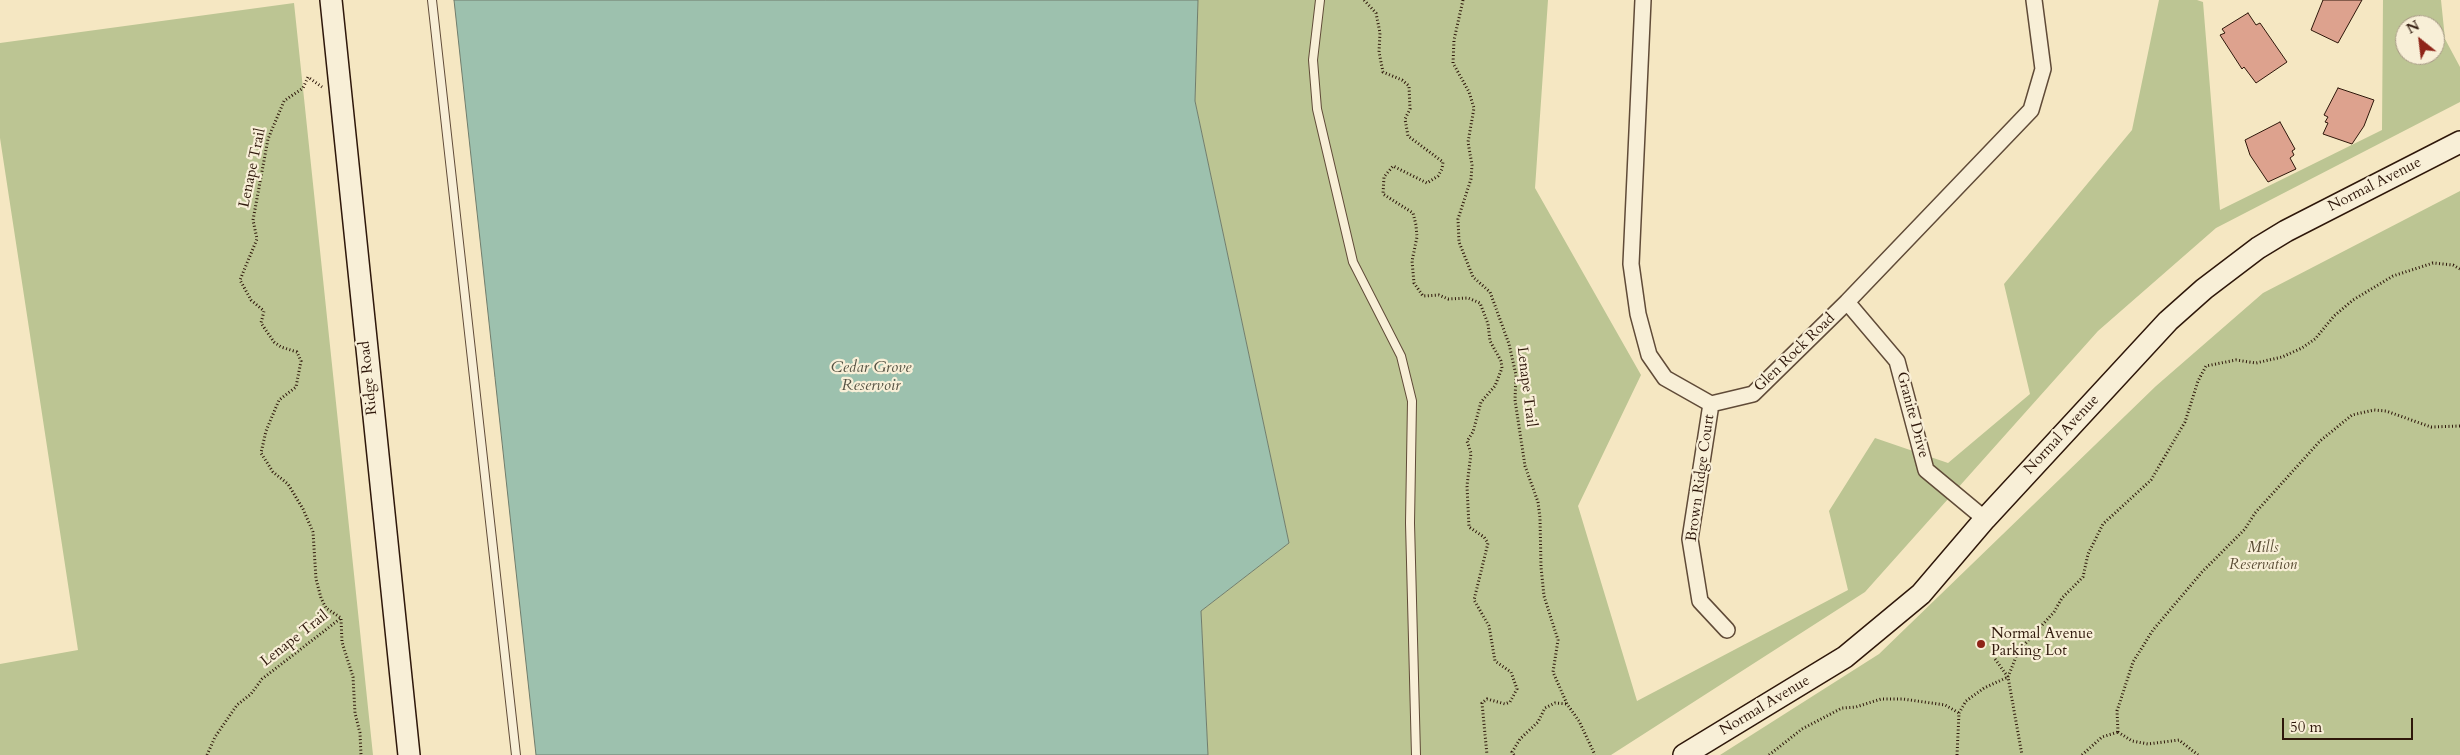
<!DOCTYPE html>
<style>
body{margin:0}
#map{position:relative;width:2460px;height:755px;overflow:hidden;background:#f5e7c2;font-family:Cardo,serif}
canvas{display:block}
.north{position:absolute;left:2395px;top:15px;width:50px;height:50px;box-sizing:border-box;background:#f8efd7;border:1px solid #a79985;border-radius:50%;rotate:331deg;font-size:14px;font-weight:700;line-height:20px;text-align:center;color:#2e170a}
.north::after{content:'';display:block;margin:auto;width:18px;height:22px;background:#8f2418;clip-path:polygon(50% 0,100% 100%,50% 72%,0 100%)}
.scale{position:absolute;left:2282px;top:718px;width:131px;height:22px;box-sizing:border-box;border:2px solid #2e170a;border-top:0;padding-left:6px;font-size:15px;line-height:18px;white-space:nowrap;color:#2e170a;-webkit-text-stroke:4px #f8efd7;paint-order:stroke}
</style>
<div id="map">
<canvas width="2460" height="755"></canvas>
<div class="north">N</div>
<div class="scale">50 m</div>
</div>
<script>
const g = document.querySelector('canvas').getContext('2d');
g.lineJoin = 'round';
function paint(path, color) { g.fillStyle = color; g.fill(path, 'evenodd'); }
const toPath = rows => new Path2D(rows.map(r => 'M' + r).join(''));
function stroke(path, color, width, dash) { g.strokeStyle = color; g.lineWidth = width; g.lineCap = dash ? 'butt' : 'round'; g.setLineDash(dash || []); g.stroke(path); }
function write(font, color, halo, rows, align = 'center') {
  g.font = font + ' Cardo,serif'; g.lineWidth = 4.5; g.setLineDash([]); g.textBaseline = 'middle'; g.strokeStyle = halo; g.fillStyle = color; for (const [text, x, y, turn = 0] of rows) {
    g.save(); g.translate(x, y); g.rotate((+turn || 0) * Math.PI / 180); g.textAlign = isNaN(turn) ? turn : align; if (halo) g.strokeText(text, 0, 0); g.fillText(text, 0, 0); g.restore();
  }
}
paint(toPath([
 [1198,0,1548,0,1535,188,1641,375,1578,506,1637,701,1848,590,1829,511,1875,438,1948,463,2030,394,2004,284,2132,130,2159,0,2197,0,2203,2,2220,210,2382,130,2383,0,2441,0,2445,39,2460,67,2460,102,2216,228,2098,331,1865,592,1611,755,1208,755,1201,611,1289,543,1195,101],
 [2405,25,2435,25,2435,55,2405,55],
 [294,3,373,755,0,755,0,664,78,650,0,138,0,43],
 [2460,191,2460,755,1720,755,1879,654,2156,386,2263,293]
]), '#bcc593');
const water = toPath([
 [454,0,1198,0,1195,101,1289,543,1201,611,1208,755,536,755,454,0]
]);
paint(water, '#9dc1ae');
stroke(water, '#717d6c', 1);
const building = toPath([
 [2323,0,2362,0,2338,43,2311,30,2323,0],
 [2248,13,2256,25,2260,23,2287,62,2256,83,2244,67,2242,69,2220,35,2225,33,2222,29,2248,13],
 [2338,88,2374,100,2364,126,2352,144,2323,134,2328,123,2325,122,2328,117,2324,115,2338,88],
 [2280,122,2295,149,2292,151,2294,155,2290,158,2296,169,2268,182,2250,155,2245,140,2280,122]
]);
paint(building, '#dda28e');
stroke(building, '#2e170a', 1);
const lane = toPath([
 [432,0,516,755],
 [1320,0,1313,60,1317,109,1353,262,1401,356,1412,401,1410,523,1416,755]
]);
const street = toPath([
 [1643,0,1631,264,1638,314,1649,355,1665,378,1711,404,1753,394,1847,302,2031,110,2043,69,2034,0],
 [1847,302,1897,361,1926,470,1985,519],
 [1711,404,1690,539,1700,601,1727,630]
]);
const secondary = toPath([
 [331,0,409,755],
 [1684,755,1845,657,1921,594,1985,519,2168,321,2204,289,2258,248,2286,231,2460,142]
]);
stroke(lane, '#604b38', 10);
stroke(street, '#604b38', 18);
stroke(secondary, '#2e170a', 24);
stroke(toPath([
 [1364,0,1376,13,1380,33,1379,52,1383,72,1402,80,1409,86,1410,109,1405,119,1408,136,1443,162,1442,169,1438,176,1427,183,1393,166,1384,177,1383,194,1413,213,1416,225,1417,237,1412,261,1414,283,1423,296,1439,295,1448,299,1468,298,1480,303,1488,324,1490,341,1501,361,1502,368,1495,386,1481,402,1473,432,1467,441,1471,453,1467,486,1469,527,1484,537,1488,543,1474,600,1489,626,1495,661,1511,672,1517,689,1510,702,1505,704,1487,699,1482,703,1487,755],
 [1463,0,1454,40,1453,63,1469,92,1474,108,1468,142,1472,165,1471,179,1458,219,1459,242,1473,277,1490,292,1509,344,1516,375,1515,400,1525,466,1538,502,1540,518,1541,567,1544,596,1558,640,1553,672,1567,704,1579,721,1595,755],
 [341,619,342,642,353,677,355,713,360,733,361,755],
 [1995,659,2008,677,2022,755],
 [2008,677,2016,657,2024,645,2054,612,2062,598,2083,577,2088,554,2103,524,2151,480,2185,422,2198,381,2206,366,2236,360,2256,363,2282,357,2302,348,2315,339,2334,316,2353,300,2393,276,2433,263,2453,265,2460,269],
 [2118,732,2117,711,2133,662,2153,630,2202,572,2245,529,2255,513,2320,441,2352,415,2374,410,2386,411,2431,427,2460,426],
 [2118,732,2132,741,2148,744,2179,740,2198,755],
 [207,755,215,737,237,705,251,694,262,679,341,618,326,608,321,598,316,579,313,532,303,509,288,484,273,472,261,453,266,431,279,400,296,387,301,361,297,352,281,347,274,342,261,323,264,311,251,300,240,280,257,239,253,220,268,139,284,101,303,88,308,77,322,87],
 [1514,755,1512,752,1520,739,1538,722,1545,708,1555,703,1567,704],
 [1769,755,1802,729,1842,708,1856,707,1881,699,1903,699,1945,705,1959,713],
 [1957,755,1959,713,1966,701,1984,688,2008,677],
 [2082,755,2102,737,2118,732]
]), '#2e170a', 3, [1, 2.5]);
stroke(lane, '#f8efd7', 8);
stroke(street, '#f8efd7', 15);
stroke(secondary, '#f8efd7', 21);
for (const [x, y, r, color] of [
 [1981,644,5,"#8f2418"]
]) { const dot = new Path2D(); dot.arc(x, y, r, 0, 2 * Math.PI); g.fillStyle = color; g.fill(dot); stroke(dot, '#f8efd7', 2); }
write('15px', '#2e170a', '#f8efd7', [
 ["Lenape Trail",253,168,-78],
 ["Normal Avenue",2375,185,-27],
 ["Glen Rock Road",1795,353,-44],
 ["Ridge Road",369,378,-96],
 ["Lenape Trail",1526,387,83],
 ["Granite Drive",1912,415,75],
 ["Normal Avenue",2062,435,-47],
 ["Brown Ridge Court",1701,478,-82],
 ["Lenape Trail",295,639,-38],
 ["Normal Avenue",1765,706,-31]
]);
write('italic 15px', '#594b33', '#f8efd7', [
 ["Mills",2263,549],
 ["Reservation",2263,566]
]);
write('15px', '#2e170a', '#f8efd7', [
 ["Normal Avenue",1991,635],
 ["Parking Lot",1991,652]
], 'left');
write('italic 16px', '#555243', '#f8efd7', [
 ["Cedar Grove",871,368],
 ["Reservoir",871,386]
]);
</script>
